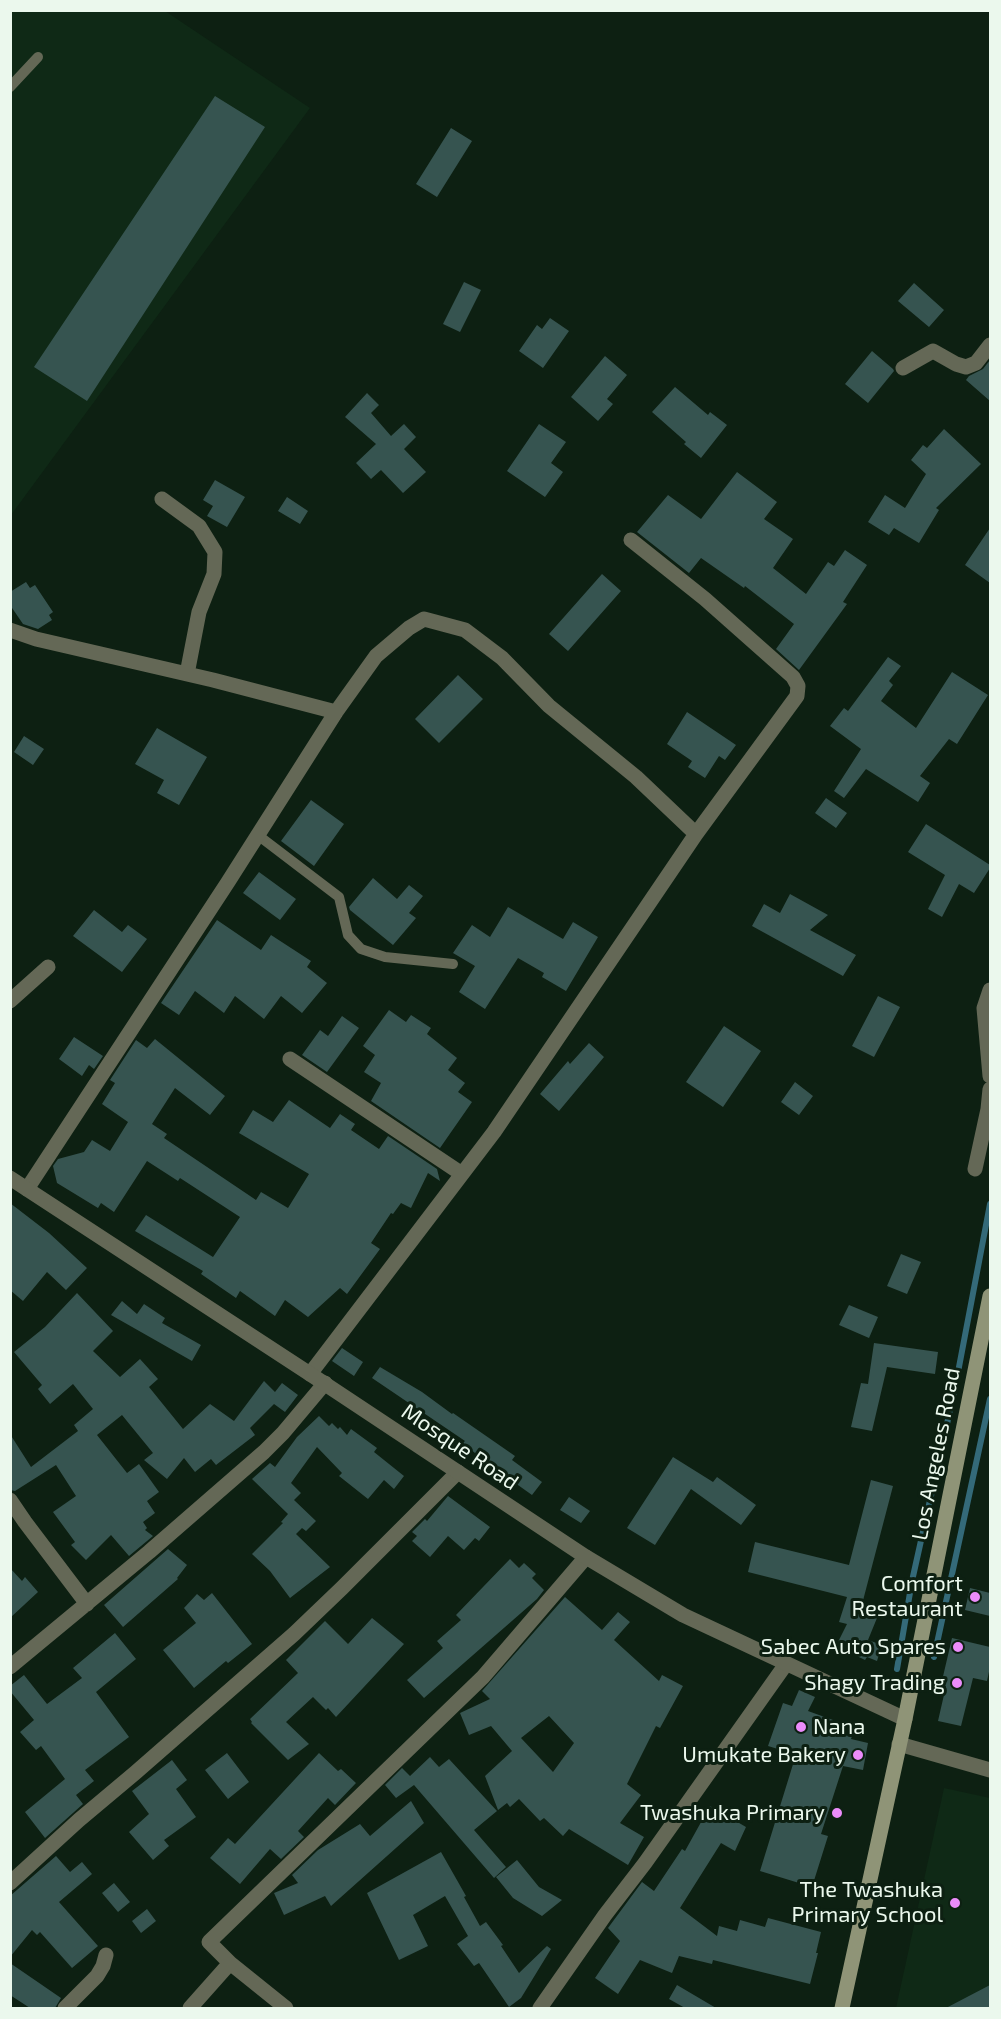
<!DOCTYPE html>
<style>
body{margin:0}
#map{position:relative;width:1001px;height:2019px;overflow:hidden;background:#0d2012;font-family:"Exo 2",sans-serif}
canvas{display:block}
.frame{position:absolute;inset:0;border:12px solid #ebf8ed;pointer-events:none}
</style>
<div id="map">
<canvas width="1001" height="2019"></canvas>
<div class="frame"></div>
</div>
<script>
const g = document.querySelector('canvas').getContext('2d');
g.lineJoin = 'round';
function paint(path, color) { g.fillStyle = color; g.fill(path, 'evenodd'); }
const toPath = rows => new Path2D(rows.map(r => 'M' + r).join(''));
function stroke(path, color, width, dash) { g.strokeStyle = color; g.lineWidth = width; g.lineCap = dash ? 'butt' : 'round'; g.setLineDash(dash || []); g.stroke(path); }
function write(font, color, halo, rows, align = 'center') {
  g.font = font + ' "Exo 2",sans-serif'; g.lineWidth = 6; g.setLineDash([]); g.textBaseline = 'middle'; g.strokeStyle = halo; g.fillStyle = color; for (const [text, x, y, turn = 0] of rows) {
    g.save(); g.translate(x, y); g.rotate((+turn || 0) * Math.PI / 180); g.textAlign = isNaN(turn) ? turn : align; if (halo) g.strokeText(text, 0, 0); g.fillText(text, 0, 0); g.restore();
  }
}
paint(toPath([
 [11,11,165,11,310,108,11,515],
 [944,1788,990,1798,990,2008,896,2008]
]), '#0f2916');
stroke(toPath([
 [934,1657,990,1399],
 [897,1669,912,1581,955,1388,990,1204]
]), '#346a79', 6);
paint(toPath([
 [215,96,265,127,87,401,34,367],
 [451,128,472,141,437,197,416,184],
 [464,282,481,290,460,332,443,324],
 [914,283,944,310,929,327,898,301],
 [550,318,569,331,543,368,519,351,537,325,542,329],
 [872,351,893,369,894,371,868,403,845,384],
 [605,356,627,375,607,399,613,404,598,421,571,397],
 [990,360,990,401,966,380,969,376,983,369],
 [675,387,708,415,710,412,727,425,701,458,684,444,686,442,652,412],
 [367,393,379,405,371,413,391,436,404,424,416,437,404,449,426,472,403,493,381,470,371,479,356,463,376,444,345,417],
 [539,424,566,442,551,463,563,472,545,497,507,471],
 [944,429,981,464,936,508,939,510,919,543,894,528,889,535,868,522,885,495,905,508,926,474,911,460,923,445,927,448],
 [737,472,777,502,764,519,793,539,773,568,806,594,828,562,834,566,845,550,867,565,843,602,847,604,799,670,776,649,794,624,745,586,744,588,701,558,689,573,637,532,668,495,701,519],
 [215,480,245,497,227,527,207,516,213,506,203,500],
 [287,497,308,511,300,524,278,511],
 [990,528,990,583,965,565],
 [602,574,621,591,568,651,549,634],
 [26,582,30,588,35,585,53,612,49,615,52,620,38,629,23,624,10,605,10,592],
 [888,657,901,666,889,681,893,685,881,701,916,728,952,672,988,695,957,744,949,739,920,776,930,783,918,802,866,769,844,798,834,791,861,749,830,726,844,708,848,711],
 [458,675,483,699,439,743,415,719],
 [687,712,736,745,725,760,719,756,705,778,688,767,692,761,667,744],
 [157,728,207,757,179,805,157,793,164,780,135,764],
 [24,736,44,749,33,765,14,752],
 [826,798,847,813,836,828,815,813],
 [311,800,344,824,314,866,281,841],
 [926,824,990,865,990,868,974,893,959,884,942,917,928,909,945,875,908,852],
 [259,872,296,899,280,920,243,893],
 [373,878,397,899,409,885,423,896,409,913,416,918,393,945,350,910,349,907],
 [790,894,828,915,810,930,856,955,843,976,752,926,764,904,780,913],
 [508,907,563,939,573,922,598,937,566,991,542,977,544,973,518,958,485,1009,459,992,475,966,453,953,472,925,490,937],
 [94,910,122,932,128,925,147,939,122,972,73,936],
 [217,920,261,950,271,935,311,961,307,967,327,983,302,1013,281,996,264,1019,235,996,224,1013,195,991,179,1015,161,1003],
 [878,996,900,1007,874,1057,852,1046],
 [389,1010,406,1022,411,1015,431,1028,427,1034,457,1058,448,1070,465,1083,458,1092,472,1102,440,1148,371,1101,381,1083,364,1072,375,1055,363,1046],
 [342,1016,359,1028,327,1072,302,1055,320,1030,328,1036],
 [724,1026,761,1051,723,1107,686,1082],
 [74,1037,103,1056,94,1069,89,1065,82,1076,59,1059],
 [155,1039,225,1096,210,1115,175,1088,152,1124,167,1134,164,1138,256,1200,261,1192,288,1208,309,1174,239,1133,253,1110,273,1122,289,1100,330,1128,340,1114,355,1124,351,1130,379,1149,388,1136,437,1169,440,1181,428,1173,411,1208,401,1203,393,1214,391,1213,371,1243,380,1249,347,1294,340,1288,308,1317,285,1300,275,1316,240,1291,236,1298,201,1274,203,1271,135,1231,146,1215,213,1257,240,1217,180,1178,178,1181,147,1161,114,1212,101,1203,98,1208,57,1183,53,1166,58,1159,84,1152,92,1140,110,1151,128,1122,102,1104,115,1083,110,1080,136,1040,147,1048],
 [589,1043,604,1057,559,1111,540,1094,568,1061,570,1064],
 [795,1082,813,1096,799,1115,781,1102],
 [10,1203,49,1233,87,1268,66,1290,47,1272,23,1301,10,1290],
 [901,1254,921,1262,907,1294,887,1286],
 [77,1293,113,1331,93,1351,120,1377,140,1359,158,1379,149,1387,183,1429,210,1404,234,1421,264,1381,275,1392,282,1383,298,1395,285,1412,274,1404,250,1428,255,1435,216,1465,211,1459,195,1472,184,1458,167,1479,144,1460,153,1453,122,1415,97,1435,127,1473,139,1464,159,1492,147,1501,155,1513,143,1522,147,1528,145,1530,153,1536,129,1556,111,1535,86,1560,71,1545,75,1542,53,1512,76,1496,56,1465,15,1491,10,1490,10,1434,31,1467,78,1431,74,1425,93,1409,73,1384,50,1404,38,1389,42,1385,14,1352,45,1327],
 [122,1301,137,1314,144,1304,165,1318,162,1323,201,1345,192,1361,111,1315],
 [849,1305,878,1317,869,1338,839,1325],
 [874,1343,938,1352,935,1374,887,1367,872,1431,851,1427,861,1383,868,1384],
 [342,1348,363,1362,354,1376,332,1361],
 [380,1367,422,1392,452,1414,453,1413,515,1456,512,1460,542,1482,532,1495,487,1463,463,1443,465,1441,372,1378],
 [319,1416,329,1426,332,1423,338,1429,340,1427,347,1435,351,1429,377,1448,374,1452,404,1476,394,1489,384,1480,368,1499,339,1476,342,1473,317,1447,291,1483,301,1493,294,1500,316,1521,306,1531,302,1528,296,1534,330,1567,290,1598,270,1571,252,1554,283,1523,281,1522,288,1514,252,1479,270,1463,275,1467,297,1437],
 [673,1457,713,1482,717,1477,756,1505,741,1525,691,1489,655,1545,627,1528],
 [871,1480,893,1486,860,1612,877,1618,868,1640,882,1645,877,1661,867,1657,865,1660,836,1646,847,1624,839,1622,847,1597,748,1572,755,1542,849,1565],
 [448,1496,490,1527,479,1541,475,1538,464,1550,448,1536,430,1557,412,1541,417,1536,412,1532,425,1519,427,1521],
 [569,1497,590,1511,581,1523,560,1510],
 [168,1549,187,1565,177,1578,178,1579,123,1627,104,1605],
 [510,1559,519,1568,524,1563,536,1574,532,1578,544,1590,537,1599,424,1698,407,1680,443,1648,437,1641,461,1620,456,1615],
 [10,1568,22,1581,25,1577,38,1592,10,1618],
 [970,1588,990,1593,990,1616,965,1610],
 [212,1593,252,1644,228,1663,226,1661,194,1688,163,1650,196,1623,184,1608,197,1594,204,1600],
 [565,1597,602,1630,618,1612,630,1622,614,1640,659,1681,662,1675,683,1686,660,1728,656,1726,627,1784,641,1795,620,1823,644,1837,628,1865,569,1829,563,1836,544,1818,540,1821,519,1799,510,1807,507,1803,498,1810,485,1776,512,1751,491,1726,469,1735,460,1713,490,1699,482,1691],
 [549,1716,574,1743,553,1772,521,1738],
 [372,1618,404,1644,336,1717,328,1708,326,1710,313,1697,286,1722,309,1744,288,1760,251,1723,252,1722,250,1719,298,1673,286,1660,325,1621,348,1644],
 [115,1633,136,1659,96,1692,129,1737,85,1770,94,1781,76,1795,83,1804,45,1838,25,1812,65,1779,41,1746,36,1750,20,1732,34,1720,10,1691,10,1686,24,1675,47,1704,82,1678,73,1668],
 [952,1638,990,1647,990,1667,987,1681,973,1678,961,1726,938,1721,946,1686,941,1685],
 [799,1690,815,1697,808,1711,855,1728,851,1739,868,1743,863,1770,843,1766,821,1834,828,1836,812,1887,760,1871,794,1761,789,1759,791,1753,768,1746,783,1703,792,1706],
 [227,1753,249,1782,228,1799,205,1770],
 [319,1753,338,1771,341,1769,356,1783,335,1805,328,1798,298,1831,304,1837,281,1859,270,1849,240,1884,210,1858,228,1838,235,1844],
 [430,1757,439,1767,449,1759,497,1811,474,1830,506,1867,494,1878,414,1785,396,1798,385,1785,402,1768,410,1776],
 [172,1760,187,1780,176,1789,196,1817,164,1840,169,1846,153,1860,129,1832,149,1814,132,1791],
 [411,1801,424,1823,331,1906,325,1896,284,1915,274,1893,298,1883,292,1875,318,1850,360,1824,370,1836],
 [710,1806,746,1827,735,1851,721,1843,680,1908,717,1936,719,1926,737,1931,740,1920,765,1927,768,1918,821,1932,816,1953,818,1953,810,1984,713,1960,712,1964,679,1956,672,1973,640,1960,618,1994,595,1978,620,1941,608,1928,642,1882,654,1891,682,1849,685,1851],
 [441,1852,466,1896,464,1897,480,1926,486,1922,503,1945,501,1946,519,1973,547,1946,551,1949,521,1998,509,2007,479,1963,474,1966,457,1944,468,1936,445,1896,413,1915,428,1946,399,1960,367,1893],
 [56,1856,70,1872,82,1862,92,1874,59,1902,98,1946,72,1968,40,1932,37,1935,32,1930,10,1957,10,1896],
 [517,1860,539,1887,562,1900,542,1916,513,1898,496,1877],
 [114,1883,130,1902,118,1912,102,1893],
 [147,1909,156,1921,141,1933,132,1921],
 [10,1963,61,1998,55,2008,30,2008,10,1995],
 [677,1985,716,2008,685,2008,669,1999],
 [990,1985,990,2008,946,2008]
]), '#365450');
stroke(toPath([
 [10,87,38,57],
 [259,836,339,897,348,935,361,949,385,957,453,964]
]), '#646856', 10);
stroke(toPath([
 [903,368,933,351,956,364,966,367,976,363,990,345],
 [162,499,199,526,215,552,214,574,199,612,187,674],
 [10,630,36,639,213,680,336,712],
 [990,990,984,1008,990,1076],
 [10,1001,48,967],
 [290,1059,462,1174],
 [975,1169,988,1109,990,1089],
 [27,1189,228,882,336,712,376,656,409,628,424,619,465,630,502,658,549,706,636,777,696,834],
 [310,1374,494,1132,696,834,797,696,798,686,793,677,705,599,631,540],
 [10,1500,25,1522,87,1604],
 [10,1667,149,1552,264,1452,283,1433,325,1383],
 [899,1744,990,1770],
 [10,1883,79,1820,135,1773,294,1634,342,1588,458,1472],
 [65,2008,97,1976,103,1966,106,1955],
 [190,2008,230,1963],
 [286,2008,230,1963,209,1942,483,1677,586,1557],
 [540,2008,605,1915,645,1863,786,1664]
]), '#646856', 15);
stroke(toPath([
 [10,1178,310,1374,586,1557,683,1615,905,1719]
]), '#646856', 15);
stroke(toPath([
 [842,2008,905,1719,990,1296]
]), '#8f9477', 15);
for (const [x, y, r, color] of [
 [975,1597,6,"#ec8cfb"],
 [958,1647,6,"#ec8cfb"],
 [957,1683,6,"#ec8cfb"],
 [801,1727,6,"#ec8cfb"],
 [858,1755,6,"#ec8cfb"],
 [837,1813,6,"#ec8cfb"],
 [955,1903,6,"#ec8cfb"]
]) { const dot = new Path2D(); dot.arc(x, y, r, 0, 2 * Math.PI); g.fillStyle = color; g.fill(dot); stroke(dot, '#0d2012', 2); }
write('22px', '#ebf8ed', '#0d2012', [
 ["Mosque Road",460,1447,34],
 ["Los Angeles Road",936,1454,-79]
]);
write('22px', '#ebf8ed', '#0d2012', [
 ["Comfort",963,1584],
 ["Restaurant",963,1609],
 ["Sabec Auto Spares",946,1647],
 ["Shagy Trading",945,1683],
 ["Nana",813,1727,"left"],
 ["Umukate Bakery",846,1755],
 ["Twashuka Primary",825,1813],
 ["The Twashuka",943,1890],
 ["Primary School",943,1915]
], 'right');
</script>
